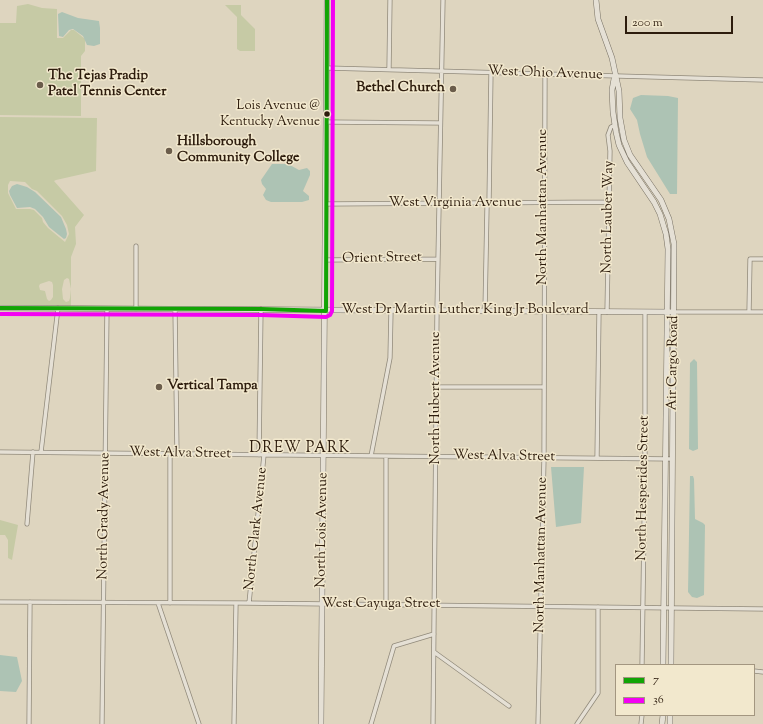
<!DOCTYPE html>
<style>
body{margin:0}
#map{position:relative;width:763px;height:724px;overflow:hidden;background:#ded5bf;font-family:"Sorts Mill Goudy",serif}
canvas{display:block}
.legend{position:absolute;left:615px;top:664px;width:140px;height:52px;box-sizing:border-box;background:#f2e8cd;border:1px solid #a39680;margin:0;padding:5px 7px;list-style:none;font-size:12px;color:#2d1c0d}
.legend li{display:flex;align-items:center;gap:8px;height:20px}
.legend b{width:20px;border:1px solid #a39680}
.scale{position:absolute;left:625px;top:16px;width:108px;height:18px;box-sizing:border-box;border:2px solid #2d1c0d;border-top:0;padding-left:5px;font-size:12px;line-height:14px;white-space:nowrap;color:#2d1c0d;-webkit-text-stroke:3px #f2e8cd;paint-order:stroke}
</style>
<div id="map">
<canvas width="763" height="724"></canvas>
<ul class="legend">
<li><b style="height:5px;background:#12a405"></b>7</li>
<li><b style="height:5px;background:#f401f3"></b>36</li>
</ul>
<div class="scale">200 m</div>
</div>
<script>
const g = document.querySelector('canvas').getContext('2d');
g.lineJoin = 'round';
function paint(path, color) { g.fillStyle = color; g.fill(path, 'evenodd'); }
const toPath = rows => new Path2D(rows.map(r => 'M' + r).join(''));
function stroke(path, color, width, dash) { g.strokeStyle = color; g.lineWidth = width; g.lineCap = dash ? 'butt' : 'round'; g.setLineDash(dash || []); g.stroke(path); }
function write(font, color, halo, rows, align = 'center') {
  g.font = font + ' "Sorts Mill Goudy",serif'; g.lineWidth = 3; g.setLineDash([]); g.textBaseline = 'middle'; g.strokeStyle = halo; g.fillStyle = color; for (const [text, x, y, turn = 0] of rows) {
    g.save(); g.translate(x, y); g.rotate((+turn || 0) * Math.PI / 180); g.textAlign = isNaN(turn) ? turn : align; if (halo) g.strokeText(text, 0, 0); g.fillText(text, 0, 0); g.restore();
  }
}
paint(toPath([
 [28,4,42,8,57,9,57,38,63,38,71,30,74,30,85,39,85,51,81,56,81,116,0,115,0,23,16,23,17,6],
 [225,5,241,5,241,15,255,29,255,51,240,51,237,49,237,17],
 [0,117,97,118,96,171,56,180,54,181,84,215,75,227,76,244,71,257,71,306,0,306],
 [10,181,25,182,32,189,37,191,62,216,67,225,69,234,65,242,48,228,43,222,42,218,34,210,30,209,16,209,8,193,8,185],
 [67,278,69,279,71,289,70,298,69,301,66,302,63,299,62,289,64,280],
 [49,281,52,282,53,285,53,297,51,300,49,301,47,299,45,291,40,290,39,286,40,284],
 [0,520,18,525,12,560,8,558,8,540,5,535,0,535]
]), '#c6caa5');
paint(toPath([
 [62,12,78,18,99,21,100,28,100,44,94,46,87,45,83,36,73,29,69,30,63,37,59,36,58,14],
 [641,95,668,96,678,98,677,194,670,194,647,157,640,134,637,120,630,109,633,98],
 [272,164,288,164,299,170,307,168,310,171,310,175,303,191,309,196,309,200,302,202,271,202,266,200,263,195,266,189,262,184,261,180],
 [17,184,27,187,35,192,61,217,66,229,67,234,66,238,64,239,49,227,43,217,35,209,30,207,17,208,10,195,9,191,12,186],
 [694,359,697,362,698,449,693,451,689,449,690,363],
 [551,467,584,467,581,523,556,527],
 [690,476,693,476,694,479,695,519,703,523,705,525,704,595,697,598,692,597,688,592],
 [0,655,17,657,22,681,16,692,0,691]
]), '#adc3b4');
const street = toPath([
 [327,68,763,80],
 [389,69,390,0],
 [326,122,440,123],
 [326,204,609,202],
 [136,246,136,309],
 [326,260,438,259],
 [175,309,177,454],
 [485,311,487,207,489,203,491,72],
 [607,312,610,151,608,135,611,127,615,125],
 [674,312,763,312],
 [749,312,750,259,763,259],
 [437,387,544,387],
 [0,452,672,459],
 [41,452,58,308],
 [259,455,261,309],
 [371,456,390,358,391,311],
 [597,458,599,312],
 [27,524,33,452],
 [0,602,242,603,763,609],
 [158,603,199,724],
 [170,603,170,454],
 [249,603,264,455],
 [386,605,386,457],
 [434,652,509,706],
 [642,665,645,459,645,312],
 [754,671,763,672],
 [29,724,30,602],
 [102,724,107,309],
 [234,724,236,603],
 [371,724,394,646,434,634],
 [433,724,437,311,443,0],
 [538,724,544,458,545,73],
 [577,724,598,693,598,607],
 [641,724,642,715]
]);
const secondary = toPath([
 [596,0,598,19,612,58,619,91,620,118,624,140,630,155,661,200,669,219,674,244,671,665],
 [614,79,612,90,613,112,616,132,619,145,627,162,654,202,660,214,666,234,668,249,663,665],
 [0,308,674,312],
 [321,724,327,0],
 [662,724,663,715],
 [670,724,670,715]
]);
stroke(street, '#90897a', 5);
stroke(secondary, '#777063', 6);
stroke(street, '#e5e0d5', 3.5);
stroke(secondary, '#e5e0d5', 5);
stroke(toPath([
 [0,308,261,309,326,311,327,0]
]), '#12a405', 4);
stroke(toPath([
 [0,314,261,315,326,317,330,315,332,311,333,0]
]), '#f401f3', 4);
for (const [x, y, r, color] of [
 [40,85,4,"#6b5d4b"],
 [453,89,4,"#6b5d4b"],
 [327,114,3.5,"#2d1c0d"],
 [169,151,4,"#6b5d4b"],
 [159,387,4,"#6b5d4b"]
]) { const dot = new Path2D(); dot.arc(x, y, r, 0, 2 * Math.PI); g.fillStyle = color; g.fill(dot); stroke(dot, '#f2e8cd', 1.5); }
write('13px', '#2d1c0d', '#f2e8cd', [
 ["Lois Avenue @",320,107],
 ["Kentucky Avenue",320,123]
], 'right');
write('14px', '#2d1c0d', '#f2e8cd', [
 ["West Ohio Avenue",545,74,2],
 ["West Virginia Avenue",455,204],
 ["North Manhattan Avenue",544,207,-90],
 ["North Lauber Way",609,217,-89],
 ["Orient Street",382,259,-1],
 ["West Dr Martin Luther King Jr Boulevard",465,311],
 ["Air Cargo Road",674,363,-89],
 ["North Hubert Avenue",437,398,-90],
 ["West Alva Street",180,454,1],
 ["West Alva Street",504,457,1],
 ["North Hesperides Street",644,488,-89],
 ["North Grady Avenue",105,516,-89],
 ["North Clark Avenue",257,529,-84],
 ["North Lois Avenue",323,530,-89],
 ["North Manhattan Avenue",542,555,-89],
 ["West Cayuga Street",381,605]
]);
write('bold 14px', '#2d1c0d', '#f2e8cd', [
 ["The Tejas Pradip",48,77],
 ["Patel Tennis Center",48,93],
 ["Bethel Church",445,89,"right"],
 ["Hillsborough",177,143],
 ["Community College",177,159],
 ["Vertical Tampa",167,387]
], 'left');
g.letterSpacing = '1px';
write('15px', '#2d1c0d', '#f2e8cd', [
 ["DREW PARK",300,449]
]);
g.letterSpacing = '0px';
</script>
